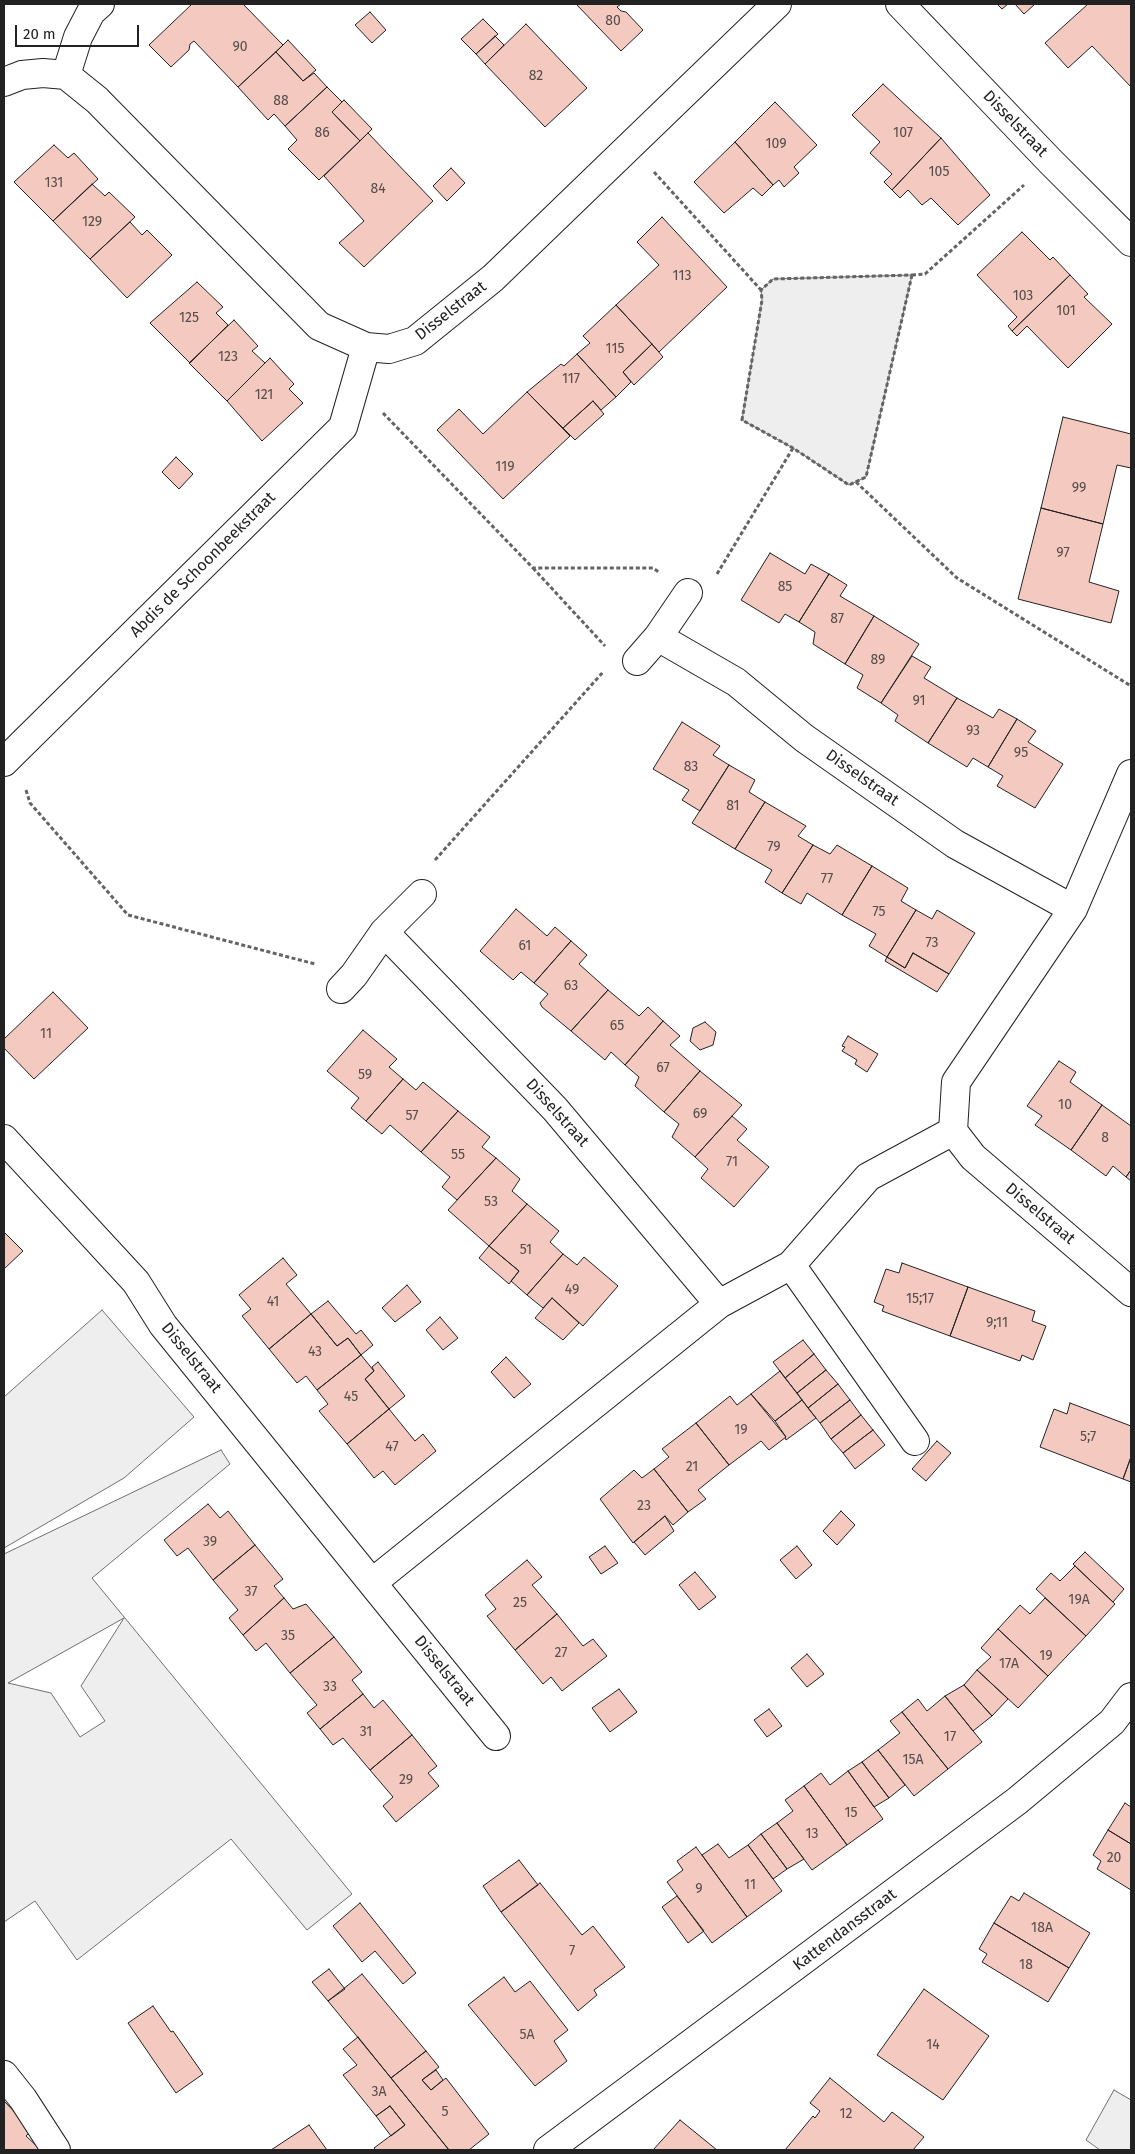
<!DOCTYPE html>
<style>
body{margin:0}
#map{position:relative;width:1135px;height:2154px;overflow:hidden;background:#fff;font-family:"Fira Sans",sans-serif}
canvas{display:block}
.frame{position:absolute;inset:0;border:5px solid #222;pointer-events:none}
.scale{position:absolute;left:15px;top:25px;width:124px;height:22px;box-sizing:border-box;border:2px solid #222;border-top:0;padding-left:6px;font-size:15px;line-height:18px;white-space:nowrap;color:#222;-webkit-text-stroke:4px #fff;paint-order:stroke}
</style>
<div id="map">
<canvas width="1135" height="2154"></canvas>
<div class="frame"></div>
<div class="scale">20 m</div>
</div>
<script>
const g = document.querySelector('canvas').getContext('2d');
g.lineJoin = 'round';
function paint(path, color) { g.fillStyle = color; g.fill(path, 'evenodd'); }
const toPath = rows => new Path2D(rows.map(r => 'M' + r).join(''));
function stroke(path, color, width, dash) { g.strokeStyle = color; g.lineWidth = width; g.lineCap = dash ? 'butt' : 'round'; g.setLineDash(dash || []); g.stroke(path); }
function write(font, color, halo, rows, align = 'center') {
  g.font = font + ' "Fira Sans",sans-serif'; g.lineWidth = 4; g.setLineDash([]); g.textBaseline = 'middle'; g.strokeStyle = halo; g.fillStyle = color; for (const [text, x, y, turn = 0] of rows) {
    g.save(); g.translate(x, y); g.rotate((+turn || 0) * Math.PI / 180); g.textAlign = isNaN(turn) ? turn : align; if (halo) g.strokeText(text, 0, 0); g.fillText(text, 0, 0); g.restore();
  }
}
const green = toPath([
 [912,275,866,477,849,485,793,448,742,420,762,300,761,290,773,279,912,275],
 [102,1310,194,1417,124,1478,4,1548,4,1397,102,1310],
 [221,1450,230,1464,92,1578,352,1894,307,1930,231,1839,77,1960,35,1901,4,1922,4,1554,221,1450],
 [124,1618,81,1686,105,1721,80,1737,51,1693,8,1683,124,1618],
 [1114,2090,1131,2100,1131,2150,1100,2150,1086,2140,1114,2090]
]);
paint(green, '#eee');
stroke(green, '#6f6f6f', 1);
const building = toPath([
 [192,4,243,4,283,45,238,87,194,41,190,44,189,50,171,67,149,45,192,4],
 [576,4,621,4,617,7,621,11,626,12,643,30,621,51,576,4],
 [997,4,1008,4,1002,9,997,4],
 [1015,4,1035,4,1024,14,1015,4],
 [1088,4,1131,4,1131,87,1092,46,1068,68,1045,43,1088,4],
 [370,12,386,30,372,43,355,25,370,12],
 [483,19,498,34,476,54,461,39,483,19],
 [526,24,587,88,545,127,485,64,526,24],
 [495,36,504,45,485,64,476,54,495,36],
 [288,40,316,70,303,81,276,52,288,40],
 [276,52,303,81,314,73,327,87,285,126,274,114,268,120,238,87,276,52],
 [883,84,941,138,892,190,884,182,892,174,870,153,880,142,852,115,883,84],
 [327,87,342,102,332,112,360,141,319,180,288,149,297,140,285,126,327,87],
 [344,100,372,129,360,141,332,112,344,100],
 [775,102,817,145,794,167,799,173,784,187,779,180,773,185,735,142,775,102],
 [368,133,433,201,364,267,339,243,364,221,324,176,368,133],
 [941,138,990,195,958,225,931,198,922,205,908,190,900,198,892,190,941,138],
 [735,142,773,185,762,196,753,188,724,213,694,182,735,142],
 [54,145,68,158,74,153,98,179,53,221,14,182,54,145],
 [451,168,465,183,447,201,433,186,451,168],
 [92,184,105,196,109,192,135,217,90,259,53,221,92,184],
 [662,217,727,287,659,352,616,305,659,265,637,242,662,217],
 [130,222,142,235,147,230,172,255,127,298,90,259,130,222],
 [1022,232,1050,260,1053,257,1070,275,1012,331,1008,326,1017,317,977,275,1022,232],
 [1070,275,1088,294,1084,297,1112,324,1068,368,1027,326,1017,336,1012,331,1070,275],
 [197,282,223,307,216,313,228,325,190,363,150,323,197,282],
 [616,305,652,344,623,372,631,382,616,397,577,354,590,343,583,336,616,305],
 [234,320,258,346,252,351,265,363,227,401,189,363,234,320],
 [652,344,663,357,634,385,623,372,652,344],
 [577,354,616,397,601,410,593,401,563,428,527,392,561,364,564,366,577,354],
 [270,358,294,384,289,389,303,403,262,441,227,401,270,358],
 [527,392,570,436,503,499,437,430,459,409,483,434,527,392],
 [593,401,604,414,575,440,563,428,593,401],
 [1063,417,1131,434,1131,468,1117,465,1103,524,1041,508,1063,417],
 [176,457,193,474,179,489,162,472,176,457],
 [1041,508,1103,524,1089,582,1119,591,1111,623,1018,599,1041,508],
 [770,553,805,574,811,564,829,574,799,622,785,614,779,623,741,600,770,553],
 [829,574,847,585,840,596,874,616,845,664,813,644,815,632,799,622,829,574],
 [874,616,919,644,881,703,857,688,863,675,845,664,874,616],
 [912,656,931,667,924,678,957,698,928,743,895,721,898,715,881,703,912,656],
 [957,698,993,718,999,709,1017,719,988,767,973,758,967,767,928,743,957,698],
 [1017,719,1036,731,1028,742,1063,764,1035,808,997,786,1003,776,988,767,1017,719],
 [682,722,720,746,713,755,729,765,700,811,682,800,689,790,653,769,682,722],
 [729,765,755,780,749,792,765,802,735,849,692,823,729,765],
 [765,802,806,826,798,836,813,845,782,893,765,882,772,870,735,849,765,802],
 [813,845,830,854,837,845,872,866,842,915,807,893,801,904,782,893,813,845],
 [872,866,908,888,901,901,916,910,887,957,869,946,876,934,842,915,872,866],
 [516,909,547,936,555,927,571,941,534,983,521,972,513,980,480,951,516,909],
 [916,910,932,919,937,910,975,933,949,974,913,953,905,968,887,957,916,910],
 [571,941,587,955,579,964,608,990,571,1031,542,1007,540,1003,548,994,534,983,571,941],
 [913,953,949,974,937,992,885,961,887,957,905,968,913,953],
 [608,990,639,1016,648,1007,663,1021,625,1065,611,1052,605,1060,571,1031,608,990],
 [53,992,88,1028,34,1079,4,1048,4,1039,53,992],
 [663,1021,680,1036,670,1045,700,1071,664,1112,635,1086,639,1077,625,1065,663,1021],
 [705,1022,716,1032,713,1045,700,1050,690,1041,693,1028,705,1022],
 [363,1030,397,1059,389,1067,403,1079,366,1121,351,1108,359,1098,327,1071,363,1030],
 [848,1036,878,1054,867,1072,855,1064,857,1060,842,1051,845,1047,842,1046,848,1036],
 [1059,1061,1076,1072,1070,1082,1102,1105,1071,1150,1035,1125,1042,1116,1027,1106,1059,1061],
 [700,1071,742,1105,695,1157,672,1137,679,1124,664,1112,700,1071],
 [403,1079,416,1090,423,1082,458,1111,421,1152,390,1125,382,1134,366,1121,403,1079],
 [1102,1105,1131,1126,1131,1170,1126,1177,1113,1166,1106,1176,1071,1150,1102,1105],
 [458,1111,490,1137,482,1147,496,1158,457,1200,442,1187,450,1177,421,1152,458,1111],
 [732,1116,747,1129,737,1140,769,1167,734,1207,701,1178,708,1169,695,1157,732,1116],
 [496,1158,520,1179,512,1191,527,1204,489,1246,448,1210,496,1158],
 [1131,1170,1131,1181,1126,1177,1131,1170],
 [527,1204,559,1231,550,1242,563,1254,527,1295,511,1281,519,1271,489,1246,527,1204],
 [4,1232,23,1251,4,1269,4,1232],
 [489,1246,519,1271,509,1284,479,1258,489,1246],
 [563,1254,577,1265,584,1257,618,1286,583,1326,552,1298,543,1308,527,1295,563,1254],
 [283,1258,297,1275,286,1284,311,1314,269,1349,242,1316,251,1309,239,1295,283,1258],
 [902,1263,968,1287,950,1336,882,1311,884,1306,874,1302,886,1269,899,1273,902,1263],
 [407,1285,421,1302,395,1322,382,1308,407,1285],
 [968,1287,1035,1311,1032,1321,1046,1326,1033,1360,1022,1355,1020,1361,950,1336,968,1287],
 [552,1298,579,1323,563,1340,535,1318,552,1298],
 [328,1301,356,1334,361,1330,373,1345,361,1355,348,1338,337,1346,311,1314,328,1301],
 [311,1314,337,1346,348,1338,361,1355,317,1390,306,1376,297,1383,269,1349,311,1314],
 [440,1317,458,1338,443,1350,426,1330,440,1317],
 [803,1340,814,1354,785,1378,773,1362,803,1340],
 [814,1354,826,1370,797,1393,785,1378,814,1354],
 [361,1355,374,1371,365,1379,389,1409,347,1444,319,1411,328,1404,317,1390,361,1355],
 [506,1357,531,1384,514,1398,491,1372,506,1357],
 [378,1362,405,1396,389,1409,365,1379,374,1371,372,1367,378,1362],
 [826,1370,838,1384,808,1408,797,1393,826,1370],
 [780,1371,802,1400,775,1421,751,1394,780,1371],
 [838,1384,850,1400,820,1423,808,1408,838,1384],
 [751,1394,786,1437,769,1450,761,1441,729,1465,696,1423,730,1396,737,1405,751,1394],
 [802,1400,816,1418,786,1440,785,1438,786,1437,775,1421,802,1400],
 [850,1400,861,1415,831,1439,820,1423,850,1400],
 [1070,1403,1131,1426,1131,1457,1123,1479,1040,1447,1054,1409,1067,1414,1070,1403],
 [389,1409,415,1441,423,1434,436,1451,395,1485,383,1471,374,1478,347,1444,389,1409],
 [861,1415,873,1430,843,1453,831,1439,861,1415],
 [696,1423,729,1465,698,1490,706,1499,688,1512,654,1469,669,1457,662,1449,696,1423],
 [873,1430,885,1445,855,1469,843,1453,873,1430],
 [937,1441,951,1453,926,1481,912,1469,937,1441],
 [1131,1457,1131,1482,1123,1479,1131,1457],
 [654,1469,688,1512,673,1525,665,1516,633,1543,600,1499,634,1470,642,1478,654,1469],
 [208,1504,220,1518,228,1511,255,1545,213,1580,188,1548,177,1556,164,1540,208,1504],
 [841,1511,855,1525,837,1545,823,1531,841,1511],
 [665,1516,674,1531,645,1555,634,1542,665,1516],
 [255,1545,283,1579,274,1586,284,1598,243,1635,229,1618,238,1610,213,1580,255,1545],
 [605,1546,618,1563,601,1574,589,1557,605,1546],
 [797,1546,812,1565,796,1579,780,1560,797,1546],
 [1085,1552,1124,1589,1113,1602,1073,1564,1085,1552],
 [527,1560,542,1577,532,1585,557,1614,515,1650,487,1616,496,1609,485,1595,527,1560],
 [1075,1566,1115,1604,1086,1636,1036,1589,1051,1573,1060,1581,1075,1566],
 [695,1572,716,1597,699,1610,679,1585,695,1572],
 [284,1598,293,1609,306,1604,334,1637,290,1673,266,1643,256,1651,243,1635,284,1598],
 [1045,1598,1086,1636,1048,1676,998,1629,1020,1605,1030,1614,1045,1598],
 [557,1614,583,1646,593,1639,607,1656,562,1691,551,1677,543,1684,515,1650,557,1614],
 [998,1629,1048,1676,1018,1708,977,1670,991,1657,981,1648,998,1629],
 [334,1637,362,1672,352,1680,363,1694,320,1729,307,1713,317,1705,290,1673,334,1637],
 [807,1654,824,1674,807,1687,791,1668,807,1654],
 [977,1670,1008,1699,992,1716,964,1685,977,1670],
 [964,1685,992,1716,973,1731,945,1696,964,1685],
 [619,1689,637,1712,610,1732,592,1708,619,1689],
 [363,1694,374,1708,383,1700,412,1735,370,1770,343,1738,333,1745,320,1729,363,1694],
 [945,1696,982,1742,948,1769,902,1712,918,1699,927,1711,945,1696],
 [769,1709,782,1726,767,1737,754,1720,769,1709],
 [902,1712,948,1769,914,1796,878,1750,900,1733,890,1721,902,1712],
 [412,1735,437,1766,428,1773,439,1786,396,1822,383,1806,393,1797,370,1770,412,1735],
 [878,1750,905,1785,889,1798,862,1762,878,1750],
 [862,1762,889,1798,874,1807,848,1771,862,1762],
 [848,1771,883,1819,847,1845,804,1786,821,1773,830,1785,848,1771],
 [804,1786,847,1845,812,1870,777,1823,793,1811,785,1800,804,1786],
 [1125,1803,1131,1807,1131,1844,1108,1830,1125,1803],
 [777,1823,804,1859,787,1869,761,1834,777,1823],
 [1108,1830,1131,1844,1131,1890,1097,1869,1101,1861,1093,1855,1108,1830],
 [761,1834,787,1869,773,1879,748,1845,761,1834],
 [718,1844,729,1858,748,1845,782,1891,747,1917,702,1855,718,1844],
 [696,1847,747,1917,712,1943,667,1882,683,1870,677,1861,696,1847],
 [519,1860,538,1885,501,1912,483,1886,519,1860],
 [540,1883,582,1935,593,1926,625,1967,594,1990,597,1995,578,2011,501,1912,540,1883],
 [1024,1893,1090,1933,1069,1968,994,1923,1011,1896,1019,1901,1024,1893],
 [677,1896,704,1931,688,1943,662,1907,677,1896],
 [360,1903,416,1973,403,1984,375,1951,362,1962,333,1926,360,1903],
 [994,1923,1069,1968,1048,2002,982,1962,987,1954,979,1949,994,1923],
 [329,1969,345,1989,328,2001,312,1982,329,1969],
 [362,1974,426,2051,391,2078,328,2001,362,1974],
 [504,1977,515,1992,530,1981,568,2030,554,2041,567,2061,535,2086,468,2005,504,1977],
 [924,1989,989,2036,943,2100,877,2055,924,1989],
 [153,2006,171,2032,173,2031,203,2074,176,2093,128,2023,153,2006],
 [358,2037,391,2078,449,2150,376,2150,374,2148,405,2125,390,2106,376,2116,343,2075,357,2065,343,2049,358,2037],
 [426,2051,439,2067,422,2080,431,2090,446,2078,489,2134,469,2150,449,2150,391,2078,426,2051],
 [436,2070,443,2080,431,2090,422,2080,436,2070],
 [830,2078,884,2122,892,2112,924,2137,913,2150,785,2150,813,2116,815,2118,820,2111,810,2103,830,2078],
 [4,2101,32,2130,26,2136,41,2150,4,2150,4,2101],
 [390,2106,405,2125,391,2136,376,2116,390,2106],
 [680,2120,717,2150,653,2150,680,2120],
 [309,2125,327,2150,271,2150,309,2125]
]);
paint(building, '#f3c9c0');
stroke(building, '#222', 1);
const minor = toPath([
 [900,4,1050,161,1131,242],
 [66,75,78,37,91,12,100,4],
 [4,82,22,75,43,73,66,75,97,100,319,326,366,347,389,349,415,341,493,278,777,4],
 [658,637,736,682,804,738,955,844,1073,909],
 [637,661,658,637,688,593],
 [4,762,343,427,366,347],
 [1131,774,1073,909,956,1082,953,1131,973,1157,1131,1292],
 [384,932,555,1109,719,1304],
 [341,989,354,975,384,932,422,894],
 [4,1139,136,1282,163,1325,496,1736],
 [791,1265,915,1441],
 [373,1582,719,1304,791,1265,868,1177,953,1131],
 [4,2075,23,2099,56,2150],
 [548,2150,1017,1801,1112,1722,1131,1697]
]);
stroke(minor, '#222', 30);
stroke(toPath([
 [654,172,761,290],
 [912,275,866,477,849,485,793,448,742,420,762,300,761,290,773,279,912,275],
 [912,275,925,274,1024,185],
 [383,413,533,568,653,568,660,573],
 [856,482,957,578,1131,686],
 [533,568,605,646],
 [717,574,793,448],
 [26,790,30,803,128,915,315,964],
 [435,860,604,671]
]), '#646464', 3, [4, 2.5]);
stroke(minor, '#fff', 28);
write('14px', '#564c4a', null, [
 ["80",613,21],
 ["90",240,47],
 ["82",536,76],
 ["88",281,101],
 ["86",322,133],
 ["107",903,133],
 ["109",776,144],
 ["105",939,172],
 ["131",54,183],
 ["84",378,189],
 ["129",92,222],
 ["113",682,276],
 ["103",1023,296],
 ["101",1066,311],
 ["125",189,318],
 ["115",615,349],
 ["123",228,357],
 ["117",571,379],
 ["121",264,395],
 ["119",505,467],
 ["99",1079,488],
 ["97",1063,553],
 ["85",785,587],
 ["87",837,619],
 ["89",878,660],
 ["91",919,701],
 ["93",973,731],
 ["95",1021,753],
 ["83",691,767],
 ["81",733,806],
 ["79",774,847],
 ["77",827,879],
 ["75",879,912],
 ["73",932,943],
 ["61",525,946],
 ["63",571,986],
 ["65",617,1026],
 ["11",46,1034],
 ["67",663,1068],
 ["59",365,1075],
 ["10",1065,1105],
 ["69",700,1114],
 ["57",412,1116],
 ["8",1105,1138],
 ["55",458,1155],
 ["71",732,1162],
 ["53",491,1202],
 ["51",526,1250],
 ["49",572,1290],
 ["15;17",920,1299],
 ["41",273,1302],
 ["9;11",997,1323],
 ["43",315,1352],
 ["45",351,1397],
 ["19",741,1430],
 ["5;7",1088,1437],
 ["47",392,1447],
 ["21",692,1467],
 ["23",644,1506],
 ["39",210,1542],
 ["37",251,1592],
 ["19A",1079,1600],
 ["25",520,1603],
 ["35",288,1636],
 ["27",561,1653],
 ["19",1046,1656],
 ["17A",1009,1664],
 ["33",330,1687],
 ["31",366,1732],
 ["17",950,1737],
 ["15A",913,1760],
 ["29",406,1780],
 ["15",851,1813],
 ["13",812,1834],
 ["20",1114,1858],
 ["11",750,1885],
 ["9",699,1889],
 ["18A",1042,1928],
 ["7",572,1951],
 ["18",1026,1965],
 ["5A",527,2035],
 ["14",933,2045],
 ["3A",379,2092],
 ["5",445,2112],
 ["12",846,2114]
]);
write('16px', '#222', '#fff', [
 ["Disselstraat",1015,124,46],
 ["Disselstraat",451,311,-38],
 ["Abdis de Schoonbeekstraat",203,565,-45],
 ["Disselstraat",862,778,35],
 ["Disselstraat",557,1113,48],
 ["Disselstraat",1040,1214,40],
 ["Disselstraat",191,1358,51],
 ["Disselstraat",444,1671,51],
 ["Kattendansstraat",845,1930,-37]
]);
</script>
